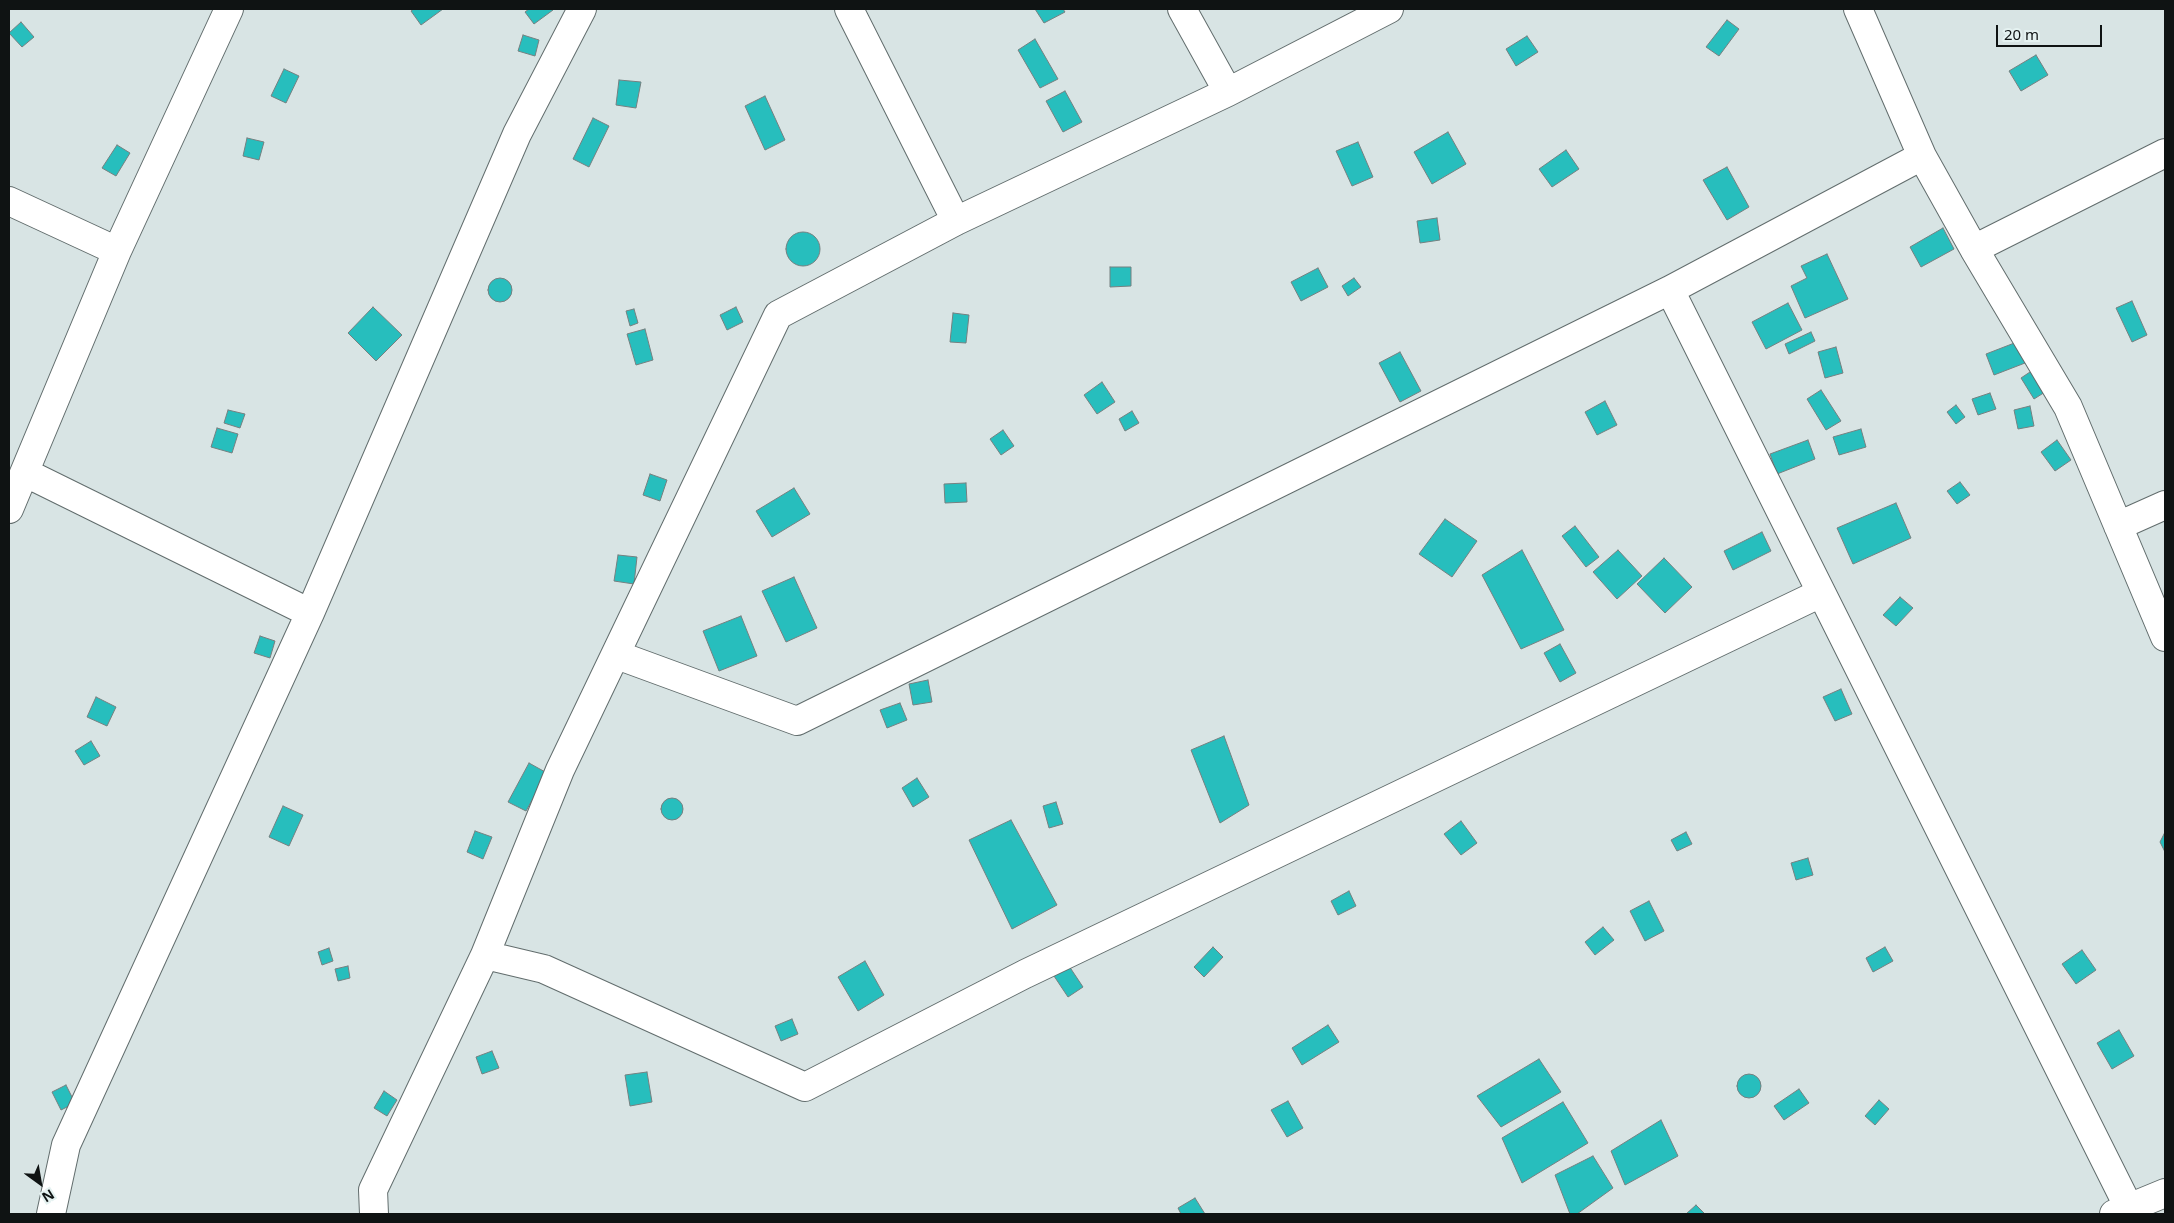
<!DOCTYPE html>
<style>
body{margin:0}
#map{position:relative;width:2174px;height:1223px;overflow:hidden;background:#d8e4e4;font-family:"Noto Sans",sans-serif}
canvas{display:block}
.frame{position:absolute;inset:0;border:10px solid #0f1313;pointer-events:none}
.north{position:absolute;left:15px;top:1158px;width:50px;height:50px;-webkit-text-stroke:4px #e5f2f1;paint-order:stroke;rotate:148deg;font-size:14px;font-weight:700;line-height:20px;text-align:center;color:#0f1313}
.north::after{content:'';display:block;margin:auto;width:18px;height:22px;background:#0f1313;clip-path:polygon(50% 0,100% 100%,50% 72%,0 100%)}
.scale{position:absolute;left:1996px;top:25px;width:106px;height:22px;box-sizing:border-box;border:2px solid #0f1313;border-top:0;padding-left:6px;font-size:15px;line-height:18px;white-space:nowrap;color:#0f1313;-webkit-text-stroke:4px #e5f2f1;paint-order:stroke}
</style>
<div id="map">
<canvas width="2174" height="1223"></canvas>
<div class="frame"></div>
<div class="north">N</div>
<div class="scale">20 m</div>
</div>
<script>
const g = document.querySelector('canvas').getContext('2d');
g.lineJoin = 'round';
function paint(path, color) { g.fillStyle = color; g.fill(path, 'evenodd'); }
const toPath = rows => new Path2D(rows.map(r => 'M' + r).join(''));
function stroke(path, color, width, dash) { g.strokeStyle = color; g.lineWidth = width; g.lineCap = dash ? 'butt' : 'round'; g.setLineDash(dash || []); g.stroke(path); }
const building = toPath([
 [414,9,443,9,421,25,411,11,414,9],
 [529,9,552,9,553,10,534,24,525,12,529,9],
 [1035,9,1063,9,1065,12,1044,23,1035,9],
 [1727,20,1739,29,1719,56,1706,47,1727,20],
 [21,22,34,37,22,47,9,33,21,22],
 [523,35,539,40,535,56,518,51,523,35],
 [1527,36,1538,52,1516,66,1506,49,1527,36],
 [1035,39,1058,79,1040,88,1018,50,1035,39],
 [2036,55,2048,75,2021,91,2009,71,2036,55],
 [284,69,299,76,286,103,271,96,284,69],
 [619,80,641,82,636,108,616,105,619,80],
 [1065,91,1082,122,1063,132,1046,101,1065,91],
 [765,96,785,140,765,150,745,106,765,96],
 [593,118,609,126,589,167,573,159,593,118],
 [1448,132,1466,164,1432,184,1414,152,1448,132],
 [247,138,264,142,259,160,243,156,247,138],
 [1358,142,1373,177,1352,186,1336,151,1358,142],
 [117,145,130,153,116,176,102,168,117,145],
 [1566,150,1579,169,1552,187,1539,169,1566,150],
 [1727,167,1749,207,1727,220,1703,180,1727,167],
 [1437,218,1440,240,1420,243,1417,221,1437,218],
 [1943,228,1954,249,1921,267,1910,247,1943,228],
 '786 249a17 17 0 1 1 34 0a17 17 0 1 1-34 0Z',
 [1827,254,1848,299,1805,318,1791,286,1807,278,1801,266,1827,254],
 [1110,267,1131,267,1131,286,1110,287,1110,267],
 [1318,268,1328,287,1301,301,1291,282,1318,268],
 [1354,278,1361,287,1348,296,1342,286,1354,278],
 '488 290a12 12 0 1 1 24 0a12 12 0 1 1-24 0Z',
 [2132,301,2147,335,2132,342,2116,308,2132,301],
 [1788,303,1802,330,1766,349,1752,322,1788,303],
 [373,307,402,335,376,361,348,333,373,307],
 [736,307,743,322,727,330,720,315,736,307],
 [634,309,638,323,630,326,626,311,634,309],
 [953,313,969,315,966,343,950,342,953,313],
 [645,329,653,360,636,365,627,334,645,329],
 [1811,332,1815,341,1789,354,1785,344,1811,332],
 [2017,342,2025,363,1994,375,1986,354,2017,342],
 [1836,347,1843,373,1825,378,1818,352,1836,347],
 [1400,352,1421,391,1400,402,1379,363,1400,352],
 [2039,366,2053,387,2034,399,2021,378,2039,366],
 [1102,382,1115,402,1097,414,1084,395,1102,382],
 [1821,390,1841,421,1826,430,1807,399,1821,390],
 [1990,393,1996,409,1978,415,1972,399,1990,393],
 [1605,401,1617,425,1597,435,1585,412,1605,401],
 [1956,405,1965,417,1956,424,1947,412,1956,405],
 [2030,406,2034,426,2018,429,2014,410,2030,406],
 [228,410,245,414,240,428,224,423,228,410],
 [1132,411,1139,423,1125,431,1119,419,1132,411],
 [217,428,238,434,232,453,211,447,217,428],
 [1861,429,1866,447,1839,455,1833,437,1861,429],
 [1003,430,1014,446,1001,455,990,439,1003,430],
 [1808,440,1815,459,1777,474,1770,454,1808,440],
 [2057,440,2071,460,2055,471,2041,452,2057,440],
 [650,474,667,480,660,501,643,495,650,474],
 [1960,482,1970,495,1957,504,1947,491,1960,482],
 [966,483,967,502,945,503,944,484,966,483],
 [794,488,810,514,772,537,756,511,794,488],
 [1896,503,1911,538,1853,564,1837,528,1896,503],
 [1445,519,1477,541,1452,577,1419,554,1445,519],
 [1575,526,1599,557,1586,567,1562,536,1575,526],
 [1762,532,1771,551,1733,570,1724,551,1762,532],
 [1522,550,1564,630,1521,649,1482,575,1522,550],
 [1618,550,1642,576,1617,599,1593,572,1618,550],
 [618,555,637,557,634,584,614,581,618,555],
 [1664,558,1692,587,1665,613,1637,584,1664,558],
 [794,577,817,628,786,642,762,591,794,577],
 [1900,597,1913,608,1896,626,1883,615,1900,597],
 [741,616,757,656,719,671,703,631,741,616],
 [260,636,275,641,270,658,254,653,260,636],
 [1560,644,1576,673,1560,682,1544,653,1560,644],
 [928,680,932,702,913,705,909,684,928,680],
 [1841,689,1852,714,1835,721,1823,697,1841,689],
 [96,697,116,707,107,726,87,717,96,697],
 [900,703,907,720,887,728,880,710,900,703],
 [1224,736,1249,805,1220,823,1191,750,1224,736],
 [91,741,100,756,84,765,75,751,91,741],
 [529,763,547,773,526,811,508,802,529,763],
 [917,778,929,797,913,807,902,788,917,778],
 '661 809a11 11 0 1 1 22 0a11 11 0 1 1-22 0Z',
 [1056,802,1063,824,1049,828,1043,806,1056,802],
 [283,806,303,815,289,846,269,837,283,806],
 [1011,820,1057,905,1012,929,969,840,1011,820],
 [1461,821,1477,843,1461,855,1444,834,1461,821],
 [475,831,492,837,483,859,467,852,475,831],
 [1686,832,1692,844,1677,851,1671,840,1686,832],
 [2165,832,2165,852,2160,842,2165,832],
 [1808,858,1813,875,1796,880,1791,863,1808,858],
 [1349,891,1356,906,1338,915,1331,901,1349,891],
 [1649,901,1664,931,1645,941,1630,911,1649,901],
 [1603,927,1614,940,1595,955,1585,942,1603,927],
 [1213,947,1223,957,1204,977,1194,967,1213,947],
 [1885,947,1893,961,1873,972,1866,958,1885,947],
 [329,948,333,961,322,965,318,952,329,948],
 [2082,950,2096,970,2076,984,2062,964,2082,950],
 [1065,960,1083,987,1068,997,1050,970,1065,960],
 [865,961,884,995,858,1011,838,977,865,961],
 [348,966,350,978,338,981,335,969,348,966],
 [792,1019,798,1034,781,1041,775,1026,792,1019],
 [1328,1025,1339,1042,1302,1065,1292,1048,1328,1025],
 [2119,1030,2134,1056,2112,1069,2097,1043,2119,1030],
 [492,1051,499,1068,482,1074,476,1057,492,1051],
 [1539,1059,1561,1092,1501,1127,1477,1096,1539,1059],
 [647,1072,652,1102,630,1106,625,1075,647,1072],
 '1737 1086a12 12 0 1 1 24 0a12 12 0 1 1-24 0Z',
 [66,1085,75,1103,61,1110,52,1092,66,1085],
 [1799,1089,1809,1103,1784,1120,1774,1106,1799,1089],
 [384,1091,397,1100,387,1116,374,1108,384,1091],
 [1879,1100,1889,1109,1875,1125,1865,1116,1879,1100],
 [1288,1101,1303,1128,1287,1137,1271,1110,1288,1101],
 [1563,1102,1588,1143,1522,1183,1502,1138,1563,1102],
 [1661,1120,1678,1156,1625,1185,1611,1151,1661,1120],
 [1593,1156,1613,1188,1577,1214,1570,1214,1555,1175,1593,1156],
 [1195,1198,1205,1214,1181,1214,1178,1208,1195,1198],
 [1696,1205,1705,1214,1686,1214,1696,1205]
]);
paint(building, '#27bebd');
stroke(building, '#758080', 1);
const minor = toPath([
 [849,9,956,221],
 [1182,9,1228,92],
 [1858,9,1922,156,1974,249,2068,407,2165,637],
 [9,201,117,251],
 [1974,249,2165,153],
 [1670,290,2129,1208],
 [26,473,310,613],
 [9,509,117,251,229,9],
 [2118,526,2165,505],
 [617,655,797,721,1670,290,1922,156],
 [485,955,544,969,805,1087,1025,974,1821,593],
 [51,1214,66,1145,310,613,517,134,582,9],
 [374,1214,373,1190,485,955,560,770,778,315,956,221,1228,92,1389,9]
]);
const tertiary = toPath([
 [2114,1214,2165,1193]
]);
stroke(minor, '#626d6d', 30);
stroke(tertiary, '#626d6d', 30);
stroke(minor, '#fff', 28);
stroke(tertiary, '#fff', 28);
</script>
